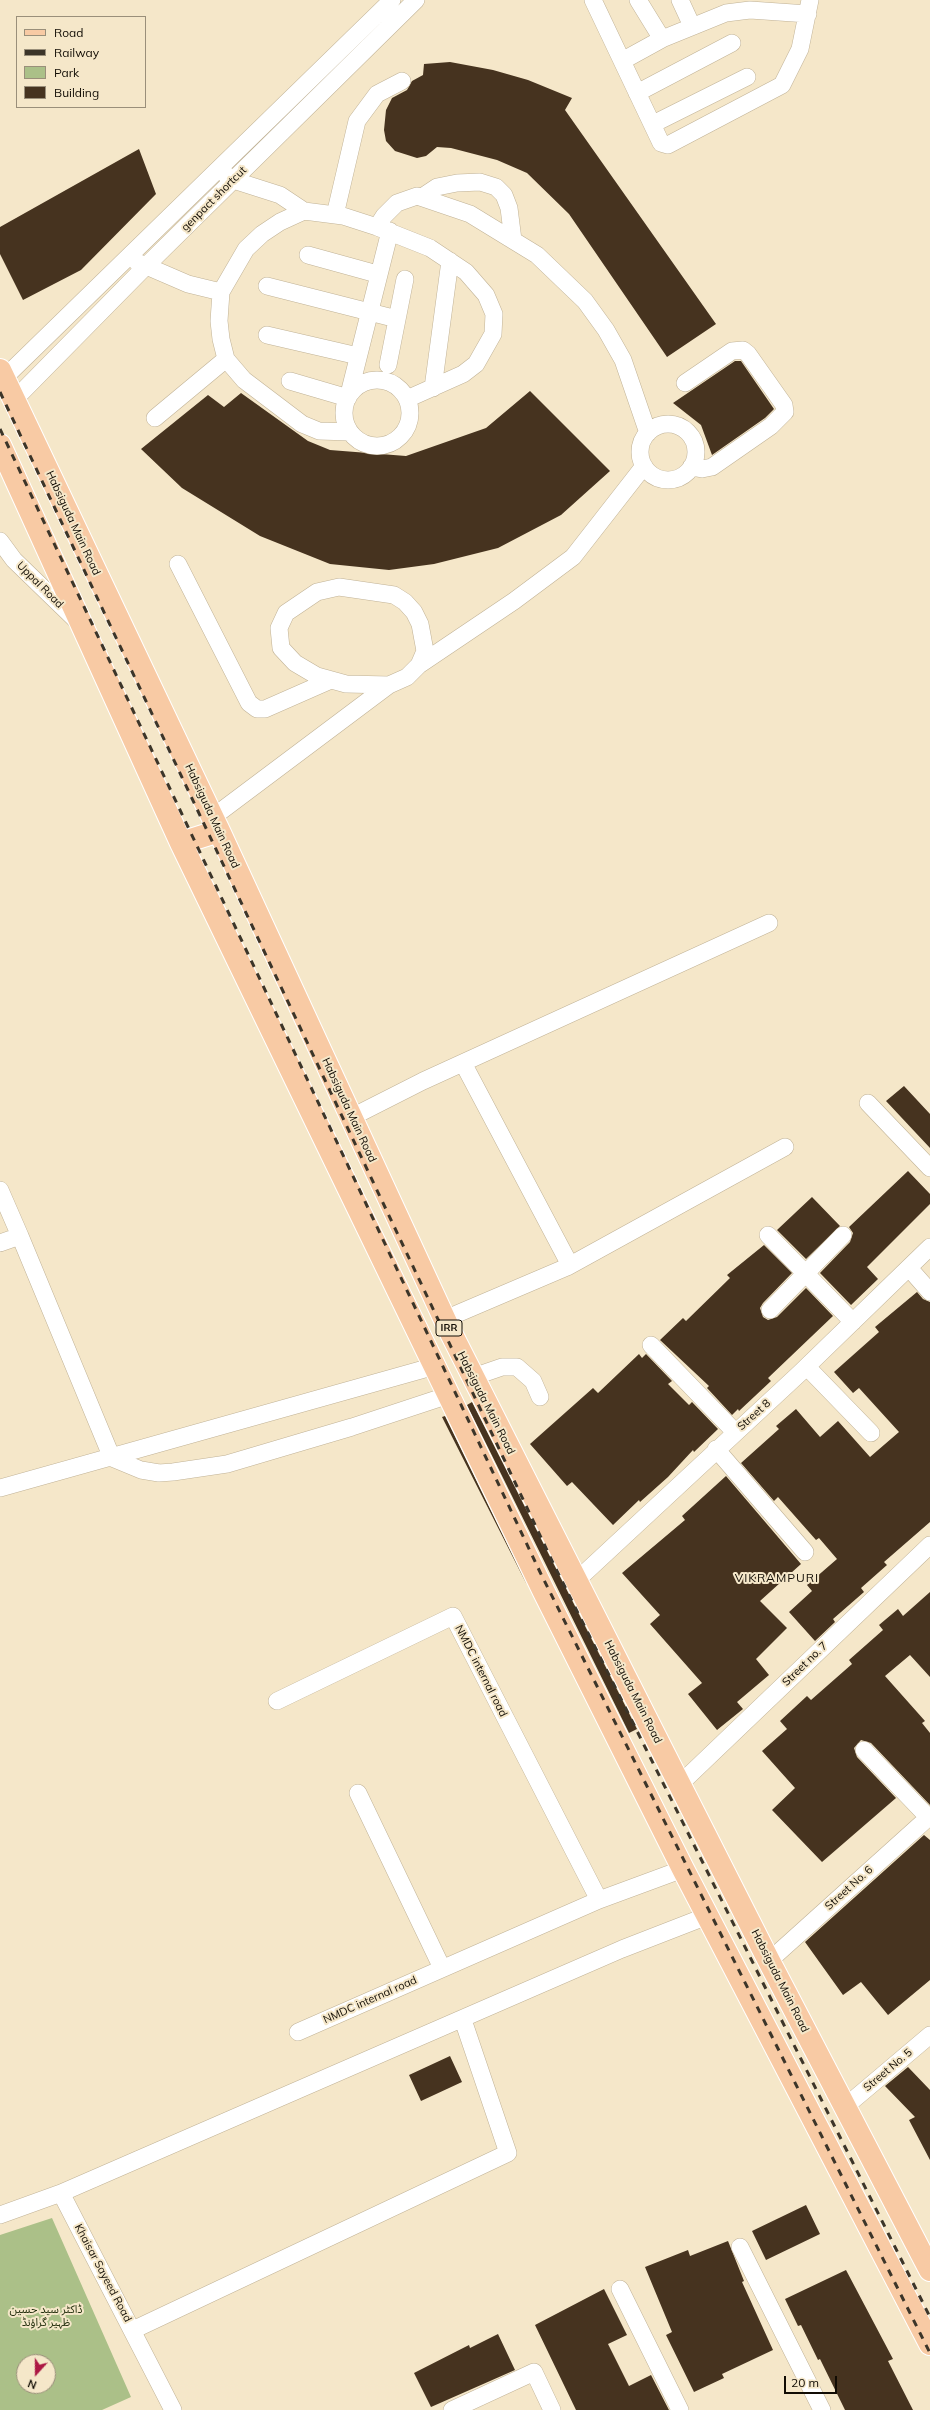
<!DOCTYPE html>
<meta charset="utf-8">
<style>
body{margin:0}
#map{position:relative;width:930px;height:2410px;overflow:hidden;background:#f5e7c9;font-family:Mulish,sans-serif}
canvas{display:block}
.legend{position:absolute;left:16px;top:16px;width:130px;height:92px;box-sizing:border-box;background:#f5e7c9;border:1px solid #9a8f7a;margin:0;padding:5px 7px;list-style:none;font-size:12px;color:#110c04}
.legend li{display:flex;align-items:center;gap:8px;height:20px}
.legend b{width:20px;border:1px solid #9a8f7a}
.north{position:absolute;left:16px;top:2354px;width:40px;height:40px;box-sizing:border-box;background:#f5e7c9;border:1px solid #9a8f7a;border-radius:50%;rotate:201deg;font-size:11px;font-weight:700;line-height:16px;text-align:center;color:#110c04}
.north::after{content:'';display:block;margin:auto;width:14px;height:18px;background:#ac1844;clip-path:polygon(50% 0,100% 100%,50% 72%,0 100%)}
.scale{position:absolute;left:784px;top:2376px;width:53px;height:18px;box-sizing:border-box;border:2px solid #110c04;border-top:0;padding-left:5px;font-size:12px;line-height:14px;white-space:nowrap;color:#110c04;-webkit-text-stroke:3px #f5e7c9;paint-order:stroke}
</style>
<div id="map">
<canvas width="930" height="2410"></canvas>
<ul class="legend">
<li><b style="height:5px;background:#f8caa4"></b>Road</li>
<li><b style="height:5px;background:#3c3529"></b>Railway</li>
<li><b style="height:11px;background:#abc088"></b>Park</li>
<li><b style="height:11px;background:#46331f"></b>Building</li>
</ul>
<div class="north">N</div>
<div class="scale">20 m</div>
</div>
<script>
const g = document.querySelector('canvas').getContext('2d');
g.lineJoin = 'round';
function paint(path, color) { g.fillStyle = color; g.fill(path, 'evenodd'); }
const toPath = rows => new Path2D(rows.map(r => 'M' + r).join(''));
function stroke(path, color, width, dash) { g.strokeStyle = color; g.lineWidth = width; g.lineCap = dash ? 'butt' : 'round'; g.setLineDash(dash || []); g.stroke(path); }
function write(font, color, halo, rows, align = 'center') {
  g.font = font + ' Mulish,"Noto Sans Arabic",sans-serif'; g.lineWidth = 4; g.setLineDash([]); g.textBaseline = 'middle'; g.strokeStyle = halo; g.fillStyle = color; for (const [text, x, y, turn = 0] of rows) {
    g.save(); g.translate(x, y); g.rotate((+turn || 0) * Math.PI / 180); g.textAlign = isNaN(turn) ? turn : align; if (halo) g.strokeText(text, 0, 0); g.fillText(text, 0, 0); g.restore();
  }
}
paint(toPath([
 [52,2218,131,2397,102,2410,0,2410,0,2235],
 [24,2362,48,2362,48,2386,24,2386]
]), '#abc088');
paint(toPath([
 [450,62,493,70,528,80,572,98,565,110,716,324,667,357,569,214,527,173,497,160,451,148,437,147,426,156,417,158,395,151,386,141,384,130,386,110,392,98,407,90,412,81,423,75,424,64],
 [139,149,156,194,81,270,23,300,0,254,0,227],
 [735,361,741,361,774,409,765,418,712,455,701,425,673,403],
 [530,391,610,471,561,515,498,548,434,564,389,570,330,564,260,536,182,488,141,449,208,395,224,407,241,393,308,441,330,450,406,456,486,428],
 [904,1086,930,1114,930,1148,886,1101],
 [908,1171,930,1194,930,1204,867,1267,878,1279,851,1305,820,1273,850,1242,853,1233,849,1227],
 [812,1197,840,1226,806,1259,777,1230],
 [764,1245,792,1273,763,1303,760,1308,763,1317,768,1320,777,1317,806,1288,833,1316,768,1378,771,1381,739,1411,738,1409,732,1415,707,1388,709,1386,660,1340,683,1318,686,1321,730,1278,727,1275],
 [917,1292,923,1299,930,1302,930,1522,884,1562,887,1565,861,1588,864,1592,833,1619,835,1622,815,1641,789,1612,812,1591,807,1585,837,1559,819,1538,816,1540,778,1497,774,1501,741,1463,779,1429,776,1426,796,1409,820,1437,838,1421,870,1457,899,1432,859,1388,853,1393,834,1372,879,1332,875,1327],
 [639,1354,642,1358,646,1354,672,1381,668,1384,689,1405,692,1402,718,1429,694,1452,693,1450,668,1477,640,1502,639,1500,613,1525,572,1482,567,1486,530,1444,593,1388,598,1393],
 [472,1402,637,1729,629,1733,467,1405],
 [445,1416,527,1585,442,1417],
 [726,1476,801,1564,760,1601,787,1628,756,1659,769,1675,737,1702,743,1709,717,1730,688,1694,702,1683,650,1624,660,1615,622,1573,685,1520,682,1516],
 [930,1592,930,1677,910,1655,885,1676,925,1721,922,1723,930,1733,930,1805,871,1743,861,1740,854,1748,857,1757,896,1798,822,1862,772,1810,795,1788,762,1751,787,1729,780,1721,807,1696,811,1700,852,1664,849,1660,883,1630,879,1625,898,1609,903,1616],
 [924,1835,930,1840,930,1980,888,2015,861,1982,843,1995,805,1942],
 [450,2056,462,2082,421,2101,409,2075],
 [908,2067,930,2090,930,2160,909,2120,915,2117,885,2086],
 [806,2205,820,2234,766,2260,752,2231],
 [728,2241,744,2281,742,2282,773,2350,722,2374,724,2378,694,2392,666,2335,672,2332,645,2267,688,2250,690,2256],
 [846,2270,893,2359,888,2361,913,2410,845,2410,820,2359,818,2360,801,2325,798,2326,785,2299],
 [604,2289,627,2335,608,2344,629,2386,651,2375,669,2410,576,2410,535,2325],
 [498,2334,515,2370,431,2407,414,2373,469,2345,470,2348]
]), '#46331f');
const minor = toPath([
 [593,0,661,143,668,145,782,85,800,49,810,0],
 [638,0,662,39],
 [680,0,692,26],
 [622,61,662,39,726,13,750,10,808,14],
 [637,93,732,43],
 [653,124,747,77],
 [225,174,233,180,280,195,304,211],
 [422,197,437,187,457,183,480,182,496,187,504,195,509,208,513,240],
 [335,215,357,121,377,94,402,81],
 [377,227,430,248,466,272,486,295,494,314,493,334,476,364,463,374,407,399],
 [308,255,377,274],
 [137,262,188,284,221,292],
 [267,286,397,319],
 [267,335,358,356],
 [388,365,405,279],
 [4,378,392,0],
 '344 413a33 33 0 1 1 66 0a33 33 0 1 1-66 0Z',
 [290,381,348,398,390,231],
 [685,383,732,351,743,350,748,354,784,405,785,412,771,426,712,467,702,469,691,467],
 [433,388,450,261],
 [14,400,146,266,416,0],
 [155,418,226,359],
 '640 452a28 28 0 1 1 56 0a28 28 0 1 1-56 0Z',
 [350,432,319,431,302,424,244,380,226,359,221,339,219,321,221,292,246,249,262,234,280,222,304,211,343,216,377,227,384,216,397,203,417,196,470,214,537,255,585,301,606,330,623,360,648,433],
 [0,541,14,560,77,621],
 [178,564,249,703,257,709,265,709,331,680],
 [339,587,394,595,405,602,414,612,420,624,425,651,419,665,407,677,389,685,346,684,317,676,295,663,281,648,279,628,286,613,317,592,339,587],
 [419,665,514,601,573,557,644,466],
 [213,817,389,685],
 [463,1063,570,1265],
 [868,1103,930,1168],
 [352,1117,423,1081,769,923],
 [0,1190,20,1236],
 [768,1235,853,1322],
 [0,1243,20,1236,112,1458,141,1470,159,1473,173,1472,227,1464,352,1427,449,1395],
 [909,1268,930,1292],
 [770,1310,843,1235],
 [445,1319,567,1267,785,1147],
 [651,1345,735,1432],
 [807,1367,871,1433],
 [473,1377,502,1367,517,1367,533,1381,540,1397],
 [716,1449,805,1552],
 [0,1488,435,1366],
 [576,1581,800,1373,930,1247],
 [277,1701,453,1616,599,1900],
 [864,1750,930,1819],
 [680,1784,930,1545],
 [358,1793,442,1968],
 [769,1961,930,1816],
 [298,2032,599,1900,683,1869],
 [846,2106,930,2035],
 [61,2193,622,1949,707,1916],
 [0,2215,61,2193,173,2410],
 [740,2247,822,2410],
 [620,2289,680,2410],
 [133,2330,508,2153,463,2020],
 [452,2410,534,2372,552,2410]
]);
const major = toPath([
 [0,370,219,831,451,1333,769,1961,930,2270],
 [0,445,181,843,544,1592,683,1869,930,2344],
 [181,843,219,831]
]);
stroke(minor, '#c0b296', 18);
stroke(major, '#fff', 24);
stroke(minor, '#fff', 17);
stroke(major, '#f8caa4', 22);
stroke(toPath([
 [0,392,554,1565,930,2317],
 [0,429,540,1572,930,2353]
]), '#3c3529', 3, [7, 7]);
for (const [x, y, w] of [
 [449,1328,26]
]) { const box = new Path2D(); box.roundRect(x - w / 2, y - 8, w, 16, 3); g.fillStyle = '#f5e7c9'; g.fill(box); stroke(box, '#110c04', 1); }
write('bold 10px', '#110c04', null, [
 ["IRR",449,1328]
]);
write('11px', '#110c04', '#f5e7c9', [
 ["genpact shortcut",214,199,-45],
 ["Habsiguda Main Road",73,523,65],
 ["Uppal Road",40,585,45],
 ["Habsiguda Main Road",212,816,65],
 ["Habsiguda Main Road",349,1110,65],
 ["Habsiguda Main Road",486,1403,63],
 ["Street 8",754,1415,-42],
 ["Street no. 7",805,1664,-44],
 ["NMDC internal road",481,1671,63],
 ["Habsiguda Main Road",633,1692,63],
 ["Street No. 6",849,1888,-42],
 ["Habsiguda Main Road",780,1981,63],
 ["NMDC internal road",370,2000,-24],
 ["Street No. 5",888,2070,-40],
 ["Khaisar Sayeed Road",103,2273,62]
]);
write('11px', '#263110', '#f5e7c9', [
 ["ڈاکٹر سید حسین",46,2310],
 ["ظہیر گراؤنڈ",46,2323]
]);
g.letterSpacing = '1px';
write('12px', '#110c04', '#f5e7c9', [
 ["VIKRAMPURI",777,1578]
]);
g.letterSpacing = '0px';
</script>
